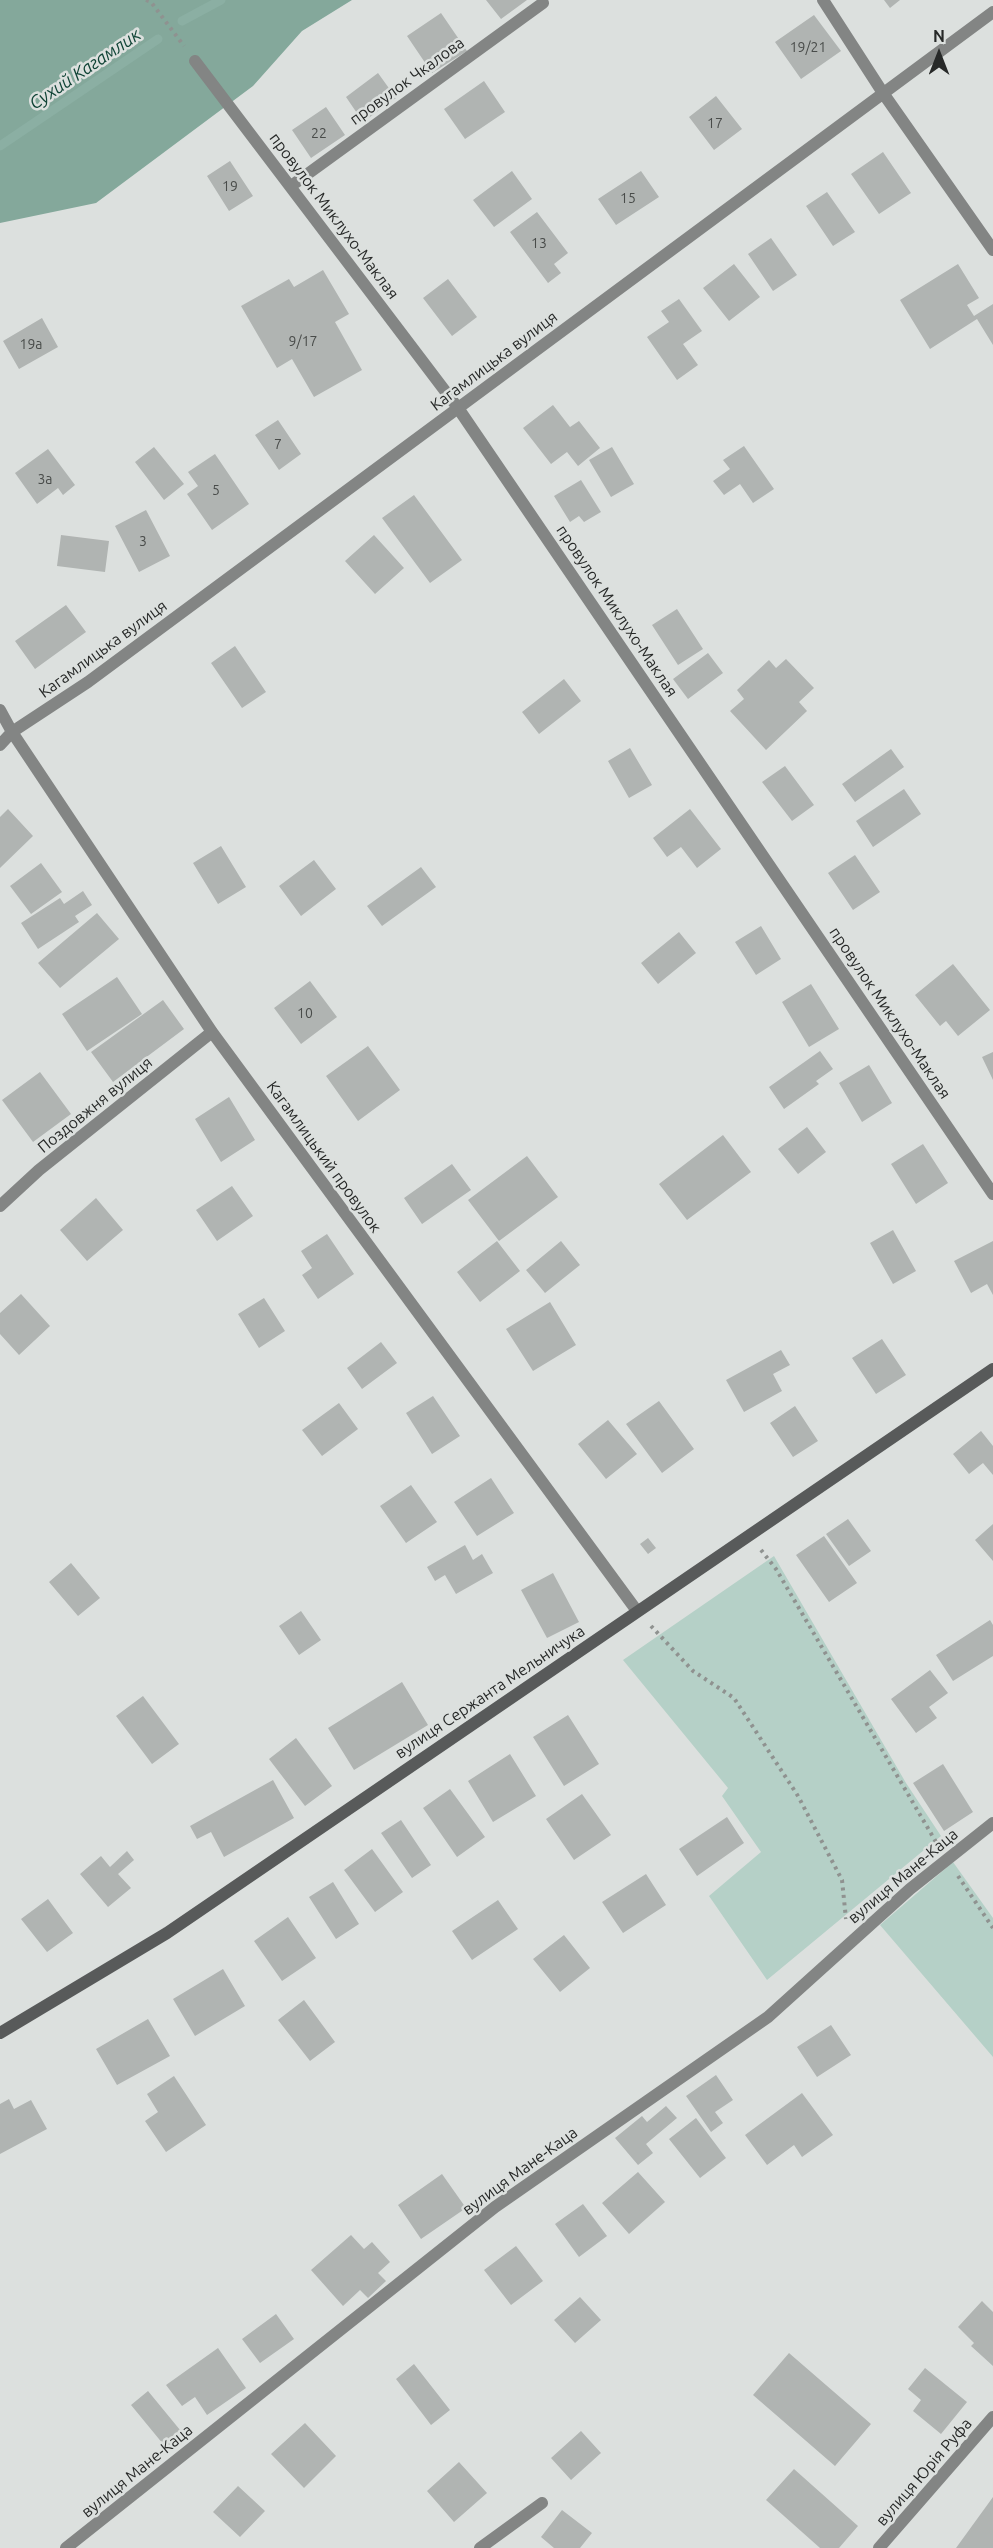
<!DOCTYPE html>
<meta charset="utf-8">
<style>
body{margin:0}
#map{position:relative;width:993px;height:2548px;overflow:hidden;background:#dce0de;font-family:Ubuntu,sans-serif}
canvas{display:block}
.north{position:absolute;left:909px;top:24px;width:60px;height:60px;-webkit-text-stroke:4px #dce0de;paint-order:stroke;rotate:0deg;font-size:16px;font-weight:700;line-height:24px;text-align:center;color:#272928}
.north::after{content:'';display:block;margin:auto;width:21px;height:27px;background:#272928;clip-path:polygon(50% 0,100% 100%,50% 72%,0 100%)}
</style>
<div id="map">
<canvas width="993" height="2548"></canvas>
<div class="north">N</div>
</div>
<script>
const g = document.querySelector('canvas').getContext('2d');
g.lineJoin = 'round';
function paint(path, color) { g.fillStyle = color; g.fill(path, 'evenodd'); }
const toPath = rows => new Path2D(rows.map(r => 'M' + r).join(''));
function stroke(path, color, width, dash) { g.strokeStyle = color; g.lineWidth = width; g.lineCap = dash ? 'butt' : 'round'; g.setLineDash(dash || []); g.stroke(path); }
function write(font, color, halo, rows, align = 'center') {
  g.font = font + ' Ubuntu,sans-serif'; g.lineWidth = 5; g.setLineDash([]); g.textBaseline = 'middle'; g.strokeStyle = halo; g.fillStyle = color; for (const [text, x, y, turn = 0] of rows) {
    g.save(); g.translate(x, y); g.rotate((+turn || 0) * Math.PI / 180); g.textAlign = isNaN(turn) ? turn : align; if (halo) g.strokeText(text, 0, 0); g.fillText(text, 0, 0); g.restore();
  }
}
paint(toPath([
 [774,1556,906,1783,941,1836,767,1980,709,1896,761,1852,722,1796,728,1788,623,1660],
 [953,1862,993,1918,993,2057,880,1925]
]), '#b5d0c7');
paint(toPath([
 [0,0,352,0,302,31,253,86,96,203,0,223]
]), '#84a89b');
stroke(toPath([
 [182,21,221,0],
 [0,146,158,39]
]), '#8bafa3', 9);
paint(toPath([
 [486,0,527,0,501,19],
 [884,0,900,0,890,8],
 [441,13,467,51,432,73,407,36],
 [814,15,841,51,801,79,775,42],
 [378,73,396,98,363,122,346,97],
 [484,81,505,112,465,139,444,109],
 [716,96,742,129,714,150,689,117],
 [326,107,345,135,311,158,292,130],
 [883,152,911,193,879,214,851,174],
 [230,161,253,196,229,211,207,176],
 [512,171,532,199,494,227,473,200],
 [641,171,659,197,616,225,598,199],
 [827,192,855,232,833,246,806,206],
 [537,212,568,253,554,264,561,273,548,283,510,232],
 [771,238,797,275,773,291,748,254],
 [734,264,760,297,729,321,703,288],
 [958,264,979,298,967,305,974,316,993,304,993,345,977,319,930,349,900,300],
 [323,270,349,314,335,322,362,370,314,397,292,359,277,368,241,306,289,279,294,287],
 [448,279,477,317,452,336,423,298],
 [679,299,702,331,683,344,698,365,677,380,647,337,669,322,661,311],
 [42,318,58,347,19,369,3,341],
 [553,405,570,427,579,421,600,448,578,466,567,452,551,464,523,428],
 [278,420,301,454,279,470,255,435],
 [744,446,774,489,753,503,740,484,724,495,713,481,730,469,723,460],
 [154,447,184,484,164,500,135,462],
 [612,447,634,484,611,497,589,460],
 [48,449,75,485,63,495,58,488,37,504,15,473],
 [215,454,249,504,212,530,187,494,198,486,188,472],
 [581,480,601,512,584,522,579,516,570,522,554,496],
 [414,495,462,560,430,583,382,518],
 [146,510,170,556,139,572,115,526],
 [61,535,109,541,105,572,57,566],
 [374,535,404,568,375,594,345,561],
 [66,605,86,632,35,669,15,641],
 [677,609,703,649,678,665,652,625],
 [235,646,266,692,242,708,211,663],
 [708,653,723,673,688,699,673,679],
 [786,659,814,688,799,702,807,711,766,750,730,711,744,699,737,690,769,660,776,668],
 [564,679,581,701,539,734,522,712],
 [630,748,652,785,629,798,608,761],
 [891,749,904,767,855,802,842,784],
 [785,766,814,805,792,821,762,782],
 [904,789,921,814,873,847,856,821],
 [8,809,33,836,0,868,0,817],
 [690,809,721,849,697,868,681,847,667,857,653,838],
 [221,846,246,887,218,904,193,863],
 [855,855,880,892,853,910,828,873],
 [314,860,336,889,301,916,279,886],
 [41,863,62,892,31,914,10,886],
 [421,867,436,887,382,926,367,906],
 [83,891,92,905,75,916,79,922,38,949,21,923,60,898,64,904],
 [97,913,119,939,60,988,38,963],
 [761,926,781,959,756,975,735,942],
 [679,932,696,953,658,984,641,963],
 [953,964,990,1010,958,1036,946,1021,940,1026,915,995],
 [117,977,142,1014,87,1051,62,1014],
 [310,981,337,1017,301,1044,274,1008],
 [811,984,839,1029,809,1047,782,1002],
 [163,1000,184,1029,113,1082,91,1052],
 [368,1046,400,1090,358,1121,326,1076],
 [820,1051,833,1069,816,1081,819,1084,784,1109,769,1087],
 [993,1052,993,1080,982,1057],
 [869,1065,892,1103,862,1122,839,1083],
 [40,1072,71,1114,33,1142,2,1100],
 [229,1097,255,1140,221,1162,195,1119],
 [807,1127,826,1152,798,1174,778,1149],
 [723,1135,751,1172,687,1220,659,1184],
 [923,1144,948,1183,916,1204,891,1164],
 [527,1156,558,1197,499,1241,468,1200],
 [452,1164,471,1190,422,1224,404,1198],
 [232,1186,253,1216,217,1241,196,1210],
 [96,1198,123,1230,87,1261,60,1230],
 [893,1230,916,1271,893,1284,870,1243],
 [327,1234,354,1274,318,1299,302,1275,312,1268,301,1251],
 [497,1241,520,1271,480,1302,457,1272],
 [561,1241,580,1265,545,1293,526,1270],
 [993,1241,993,1295,987,1284,971,1293,954,1261],
 [21,1294,50,1326,19,1355,0,1334,0,1313],
 [264,1298,285,1331,259,1348,238,1314],
 [550,1302,576,1345,533,1371,506,1329],
 [882,1339,906,1375,876,1394,852,1358],
 [381,1342,397,1363,362,1389,347,1368],
 [781,1350,790,1365,773,1374,782,1391,744,1412,726,1380],
 [433,1396,460,1436,432,1454,406,1413],
 [659,1401,694,1449,662,1473,626,1424],
 [339,1403,358,1429,322,1456,302,1430],
 [795,1406,818,1441,793,1457,770,1423],
 [608,1420,637,1454,606,1479,578,1444],
 [981,1431,993,1446,993,1475,983,1463,969,1474,953,1454],
 [491,1478,514,1513,477,1536,454,1502],
 [411,1485,437,1522,406,1543,380,1506],
 [848,1519,871,1551,849,1566,826,1534],
 [993,1524,993,1561,975,1540],
 [824,1536,857,1583,829,1602,796,1555],
 [648,1538,656,1548,648,1554,640,1544],
 [465,1545,473,1560,482,1554,493,1573,456,1594,445,1575,435,1581,427,1567],
 [71,1563,100,1598,78,1616,49,1582],
 [553,1573,579,1622,547,1638,521,1590],
 [301,1611,321,1640,299,1655,279,1626],
 [990,1620,993,1625,993,1656,953,1681,936,1655],
 [930,1670,948,1693,929,1707,937,1718,916,1733,891,1699],
 [402,1682,428,1725,354,1770,328,1728],
 [143,1696,179,1744,152,1764,116,1716],
 [568,1715,599,1764,564,1786,533,1737],
 [296,1738,332,1786,305,1806,269,1759],
 [510,1754,536,1796,493,1822,468,1781],
 [943,1764,973,1812,944,1831,913,1783],
 [273,1780,294,1818,224,1857,211,1832,197,1839,190,1826],
 [450,1789,485,1837,457,1857,423,1808],
 [582,1794,611,1835,574,1860,546,1819],
 [727,1817,744,1843,697,1876,679,1849],
 [401,1820,431,1865,412,1878,381,1833],
 [372,1849,403,1892,375,1912,344,1870],
 [127,1851,134,1860,118,1874,131,1888,108,1907,80,1874,101,1856,110,1867],
 [646,1874,666,1905,623,1933,602,1902],
 [333,1882,359,1924,336,1939,309,1897],
 [48,1899,73,1933,47,1952,21,1919],
 [498,1900,518,1929,472,1960,452,1931],
 [288,1917,316,1958,282,1981,254,1941],
 [564,1935,590,1968,560,1992,533,1959],
 [223,1969,245,2006,195,2036,173,1999],
 [304,2000,335,2042,310,2061,278,2020],
 [148,2019,170,2056,117,2085,96,2049],
 [831,2025,851,2055,817,2077,797,2047],
 [716,2075,733,2100,715,2112,723,2123,711,2132,686,2096],
 [174,2076,206,2125,166,2152,145,2121,158,2112,147,2094],
 [802,2093,833,2135,802,2157,794,2145,767,2165,745,2135],
 [9,2099,14,2109,31,2100,47,2129,0,2154,0,2104],
 [666,2106,677,2118,646,2144,653,2153,638,2165,615,2138,642,2116,647,2122],
 [696,2118,726,2158,700,2178,669,2139],
 [638,2172,665,2202,629,2234,602,2203],
 [442,2174,466,2208,421,2239,398,2205],
 [583,2204,607,2236,579,2257,555,2224],
 [351,2235,364,2249,372,2242,390,2262,378,2273,386,2281,368,2298,360,2290,343,2306,311,2270],
 [516,2246,543,2281,511,2305,484,2270],
 [580,2297,601,2320,575,2343,554,2320],
 [982,2301,993,2312,993,2366,971,2346,974,2343,958,2327],
 [276,2314,294,2339,260,2363,242,2339],
 [218,2348,246,2388,207,2415,195,2397,182,2406,166,2385],
 [789,2353,871,2424,835,2466,753,2395],
 [414,2364,450,2410,431,2425,396,2379],
 [925,2368,967,2402,941,2434,913,2411,921,2400,908,2389],
 [148,2391,185,2436,168,2450,131,2405],
 [305,2423,336,2456,304,2488,271,2454],
 [581,2431,601,2453,571,2480,551,2458],
 [459,2462,487,2493,454,2522,427,2491],
 [794,2469,858,2526,839,2548,820,2548,766,2500],
 [238,2486,265,2511,240,2537,213,2512],
 [993,2497,993,2548,956,2548],
 [562,2510,592,2533,580,2548,554,2548,541,2537]
]), '#b0b4b2');
stroke(toPath([
 [146,0,151,2,184,46],
 [761,1550,776,1569,936,1842],
 [651,1626,693,1671,734,1698,798,1796,842,1880,846,1919],
 [958,1876,993,1928]
]), '#8f9290', 4, [3, 4.5]);
stroke(toPath([
 [823,0,883,93,993,250],
 [195,61,458,408,993,1194],
 [291,186,543,3],
 [0,710,12,732,212,1032,637,1611],
 [0,745,12,732,88,682,993,12],
 [0,1206,39,1170,212,1032],
 [66,2548,495,2207,768,2017,910,1889,993,1823],
 [480,2548,542,2503],
 [879,2548,993,2417]
]), '#838584', 12);
stroke(toPath([
 [0,2033,167,1933,993,1369]
]), '#585a5a', 12);
write('14px', '#494c4a', null, [
 ["19/21",808,47],
 ["17",715,123],
 ["22",319,133],
 ["19",230,186],
 ["15",628,198],
 ["13",539,243],
 ["9/17",303,341],
 ["19а",31,344],
 ["7",278,444],
 ["3а",45,479],
 ["5",216,490],
 ["3",143,541],
 ["10",305,1013]
]);
write('16px', '#272928', '#dce0de', [
 ["провулок Чкалова",407,81,-36],
 ["провулок Миклухо-Маклая",334,216,53],
 ["Кагамлицька вулиця",494,361,-37],
 ["провулок Миклухо-Маклая",617,611,56],
 ["Кагамлицька вулиця",103,649,-36],
 ["провулок Миклухо-Маклая",890,1013,56],
 ["Поздовжня вулиця",95,1105,-39],
 ["Кагамлицький провулок",324,1157,54],
 ["вулиця Сержанта Мельничука",490,1692,-34],
 ["вулиця Мане-Каца",903,1876,-40],
 ["вулиця Мане-Каца",520,2171,-36],
 ["вулиця Мане-Каца",137,2471,-39],
 ["вулиця Юрія Руфа",924,2472,-49]
]);
write('italic 18px', '#104436', '#dce0de', [
 ["Сухий Кагамлик",85,69,-34]
]);
</script>
